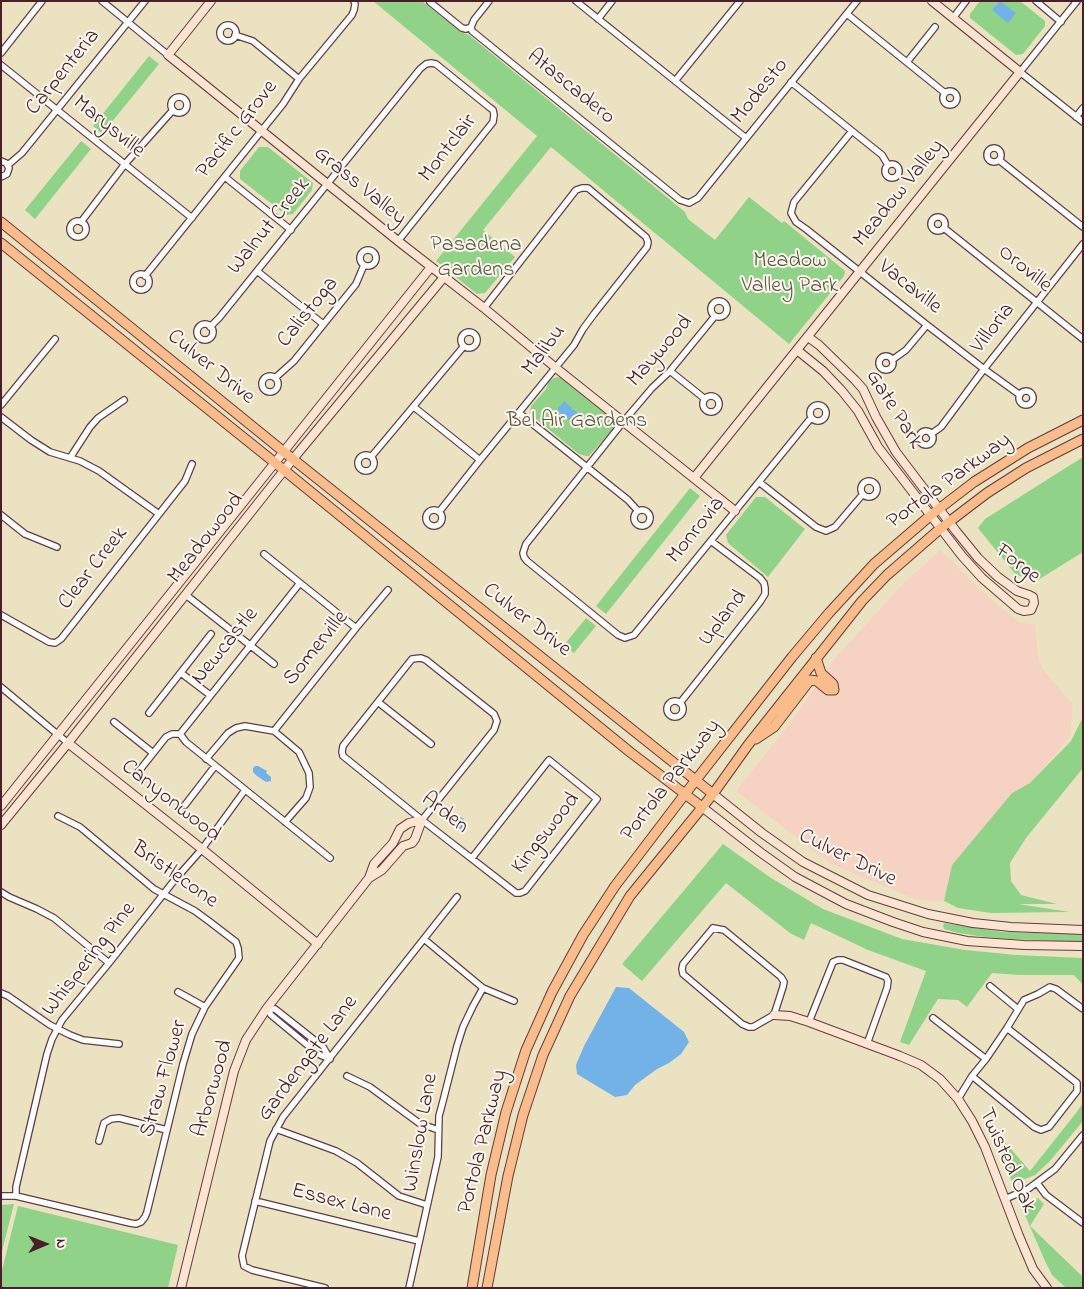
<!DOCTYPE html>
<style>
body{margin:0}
#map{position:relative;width:1084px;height:1289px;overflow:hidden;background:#ebe2c2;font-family:"Indie Flower",sans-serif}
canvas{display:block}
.frame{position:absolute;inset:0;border:2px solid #4a1f2b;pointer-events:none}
.north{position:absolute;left:20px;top:1219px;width:50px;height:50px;-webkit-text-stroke:4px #fbf7ec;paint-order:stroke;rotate:89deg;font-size:14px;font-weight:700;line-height:20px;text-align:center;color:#4a1f2b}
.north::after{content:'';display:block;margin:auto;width:18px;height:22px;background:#4a1f2b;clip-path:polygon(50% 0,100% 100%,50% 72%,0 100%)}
</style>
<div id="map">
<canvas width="1084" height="1289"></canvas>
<div class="frame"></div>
<div class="north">N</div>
</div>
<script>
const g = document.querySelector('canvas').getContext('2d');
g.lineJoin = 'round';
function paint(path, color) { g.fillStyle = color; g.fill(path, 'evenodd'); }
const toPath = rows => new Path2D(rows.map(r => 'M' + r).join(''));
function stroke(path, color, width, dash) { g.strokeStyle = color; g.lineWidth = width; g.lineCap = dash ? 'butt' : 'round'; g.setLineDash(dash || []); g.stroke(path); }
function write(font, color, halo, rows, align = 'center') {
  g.font = font + ' "Indie Flower",sans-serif'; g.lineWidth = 4; g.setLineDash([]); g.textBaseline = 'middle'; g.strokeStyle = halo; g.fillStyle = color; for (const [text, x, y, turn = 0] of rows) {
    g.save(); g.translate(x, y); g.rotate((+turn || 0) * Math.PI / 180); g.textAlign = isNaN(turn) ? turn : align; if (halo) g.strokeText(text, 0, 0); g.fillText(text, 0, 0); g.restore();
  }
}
paint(toPath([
 [940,550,984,593,1019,622,1035,624,1038,656,1042,668,1073,705,1070,737,1030,783,1012,793,952,865,944,901,918,900,831,864,736,791,787,727,802,707,832,662,900,587]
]), '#f6d2c3');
paint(toPath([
 [373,1,422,1,461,32,469,35,685,212,688,219,715,240,749,197,782,223,784,221,845,271,844,276,789,344,551,147,483,230,515,257,485,293,477,294,436,261,537,136],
 [980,1,1020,1,1045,21,1045,26,1023,54,1016,55,970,18,970,14],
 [149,56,159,64,102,134,93,126],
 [81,141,91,149,35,219,25,210],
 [259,147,268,147,313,183,312,190,293,214,286,215,240,179,240,171],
 [558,377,566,379,570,385,603,411,611,416,614,419,613,429,589,456,586,456,579,454,535,418,530,413,531,406,546,389,549,381,554,378],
 [1083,457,1083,552,1038,580,1016,575,978,528,985,519],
 [690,488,700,496,606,614,596,606],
 [756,497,765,497,805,529,768,577,728,543,726,535],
 [586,618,596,626,574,653,564,645],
 [1083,717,1083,768,1026,838,1010,863,1011,881,1021,895,1057,904,1018,904,1070,912,991,913,958,908,944,901,952,865,1012,793,1030,783,1071,741],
 [723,844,771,878,823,909,902,939,965,950,1016,955,1083,958,1083,985,1074,975,1020,975,992,973,967,1007,958,1000,938,999,909,1045,900,1042,926,971,868,950,811,923,804,940,790,933,726,883,642,981,622,964],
 [944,923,1002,932,1083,934,1083,942,1010,939,985,937,958,933,944,929,943,926],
 [1083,1103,1083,1121,1050,1161,1035,1175,1017,1182,1012,1182,992,1132,997,1133,1030,1171,1076,1113],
 [1038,1198,1044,1204,1030,1226,1083,1277,1083,1288,1066,1288,1052,1275,1045,1261,1021,1206],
 [14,1204,1,1255,1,1205],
 [18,1206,178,1245,168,1288,1,1288,1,1274]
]), '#91d289');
paint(toPath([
 [1000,1,1016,13,1008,23,992,10],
 [564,401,572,408,571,410,574,410,587,420,587,423,583,428,581,428,567,418,567,415,565,417,557,410],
 [255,766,258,766,267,771,266,773,271,777,271,781,266,782,257,776,253,772,253,768],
 [461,817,464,819,466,825,462,831,452,822,455,818],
 [616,987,629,988,684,1032,689,1042,681,1054,669,1063,657,1069,635,1085,627,1095,615,1097,577,1074,576,1065,584,1046]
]), '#72b2e6');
const street = toPath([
 [102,1,168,55],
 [576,1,746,138],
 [1036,1,1061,22],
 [1077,1,1020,72,1083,122],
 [430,2,462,28,466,29,471,27],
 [847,14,945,93],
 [953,18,966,1],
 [598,19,612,1],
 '220 33a8 8 0 1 1 16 0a8 8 0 1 1-16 0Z',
 [471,27,472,31,680,200,689,203,698,198,857,1],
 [471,27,474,20,489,1],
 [235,35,253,41,299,79],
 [1,53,42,1],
 [907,62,935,27],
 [1,65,192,218],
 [675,81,740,1],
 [791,82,882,155,888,165],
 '943 98a7 7 0 1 1 14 0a7 7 0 1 1-14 0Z',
 '171 105a8 8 0 1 1 16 0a8 8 0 1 1-16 0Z',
 [1076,117,1083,108],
 [852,131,794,202,791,213,796,222,806,229,927,325,984,369,1020,395],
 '987 155a7 7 0 1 1 14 0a7 7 0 1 1-14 0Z',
 [999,160,1083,227],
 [1,161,6,163,9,168,7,174,1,177],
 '885 171a7 7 0 1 1 14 0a7 7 0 1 1-14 0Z',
 [8,165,22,153,145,1],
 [225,177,291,230],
 '931 224a7 7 0 1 1 14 0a7 7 0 1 1-14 0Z',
 '70 229a8 8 0 1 1 16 0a8 8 0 1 1-16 0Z',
 [81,222,125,164,173,110],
 [944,228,1083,339],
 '360 258a8 8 0 1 1 16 0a8 8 0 1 1-16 0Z',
 [257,271,323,324],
 '133 282a8 8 0 1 1 16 0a8 8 0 1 1-16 0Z',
 [145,276,283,104,299,79,352,15,354,10,355,4,354,1],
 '711 309a8 8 0 1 1 16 0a8 8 0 1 1-16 0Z',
 [715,316,670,371,652,388,623,422,526,544,523,553,524,557,527,561,618,635,625,638,634,635,811,418],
 '197 332a8 8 0 1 1 16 0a8 8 0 1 1-16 0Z',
 [210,327,219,318,420,69,426,64,431,63,436,64,489,107,493,110,494,115,493,122,398,241],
 '461 340a8 8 0 1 1 16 0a8 8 0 1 1-16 0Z',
 '879 363a7 7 0 1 1 14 0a7 7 0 1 1-14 0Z',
 [892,360,906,350,927,325],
 [670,371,705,399],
 '262 384a8 8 0 1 1 16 0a8 8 0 1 1-16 0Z',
 [275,378,294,361,356,284,364,265],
 '1019 398a7 7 0 1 1 14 0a7 7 0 1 1-14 0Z',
 '703 404a8 8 0 1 1 16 0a8 8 0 1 1-16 0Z',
 [1,405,55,339],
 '810 413a8 8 0 1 1 16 0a8 8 0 1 1-16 0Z',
 [414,407,480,460],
 [519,413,628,500,638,511],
 [1,417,31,440,50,452,80,461,99,471,159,514],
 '919 438a7 7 0 1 1 14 0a7 7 0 1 1-14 0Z',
 [931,434,941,427,984,369,1083,244],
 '358 463a8 8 0 1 1 16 0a8 8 0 1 1-16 0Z',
 [371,457,464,346],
 [70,458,90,427,98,418,124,400],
 '861 489a8 8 0 1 1 16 0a8 8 0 1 1-16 0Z',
 [759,482,816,527,826,531,835,527,863,494],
 '426 518a8 8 0 1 1 16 0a8 8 0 1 1-16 0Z',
 '634 518a8 8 0 1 1 16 0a8 8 0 1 1-16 0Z',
 [439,512,480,460,574,345,583,329,594,314,647,247,648,242,646,237,588,188,582,188,576,190,484,308],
 [1,515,25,534,57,547],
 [264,554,356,628],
 [186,595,274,664],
 [1,615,49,642,55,643,61,639,185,481,192,464],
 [181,673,210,695],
 [1,687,68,743],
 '667 709a8 8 0 1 1 16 0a8 8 0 1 1-16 0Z',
 [378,702,431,744],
 [680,703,760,602,765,594,765,588,764,583,760,578,711,541],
 [149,713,211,634],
 [114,722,153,753],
 [274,731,356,628,388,590],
 [180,734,186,742,330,858],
 [180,734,300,583],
 [206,759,228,733,236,728,245,726,274,731,299,752,309,773,310,787,306,798,285,822],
 [139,771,166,737,172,734,180,734],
 [185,805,215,766],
 [422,820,494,730,497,721,494,714,426,660,421,658,412,659,346,742,343,746,342,752,343,756,348,760,422,820,516,893,520,893,525,891,597,799,549,760,472,858],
 [1,892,9,897,37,909,54,918,109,963],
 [713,928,724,930,781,977,784,982,783,987,774,1015,753,1027,749,1027,742,1024,683,974,682,969,683,964,713,928],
 [424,939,483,988,514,1001],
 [990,986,1018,1009],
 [178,992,205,1007],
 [1,993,8,996,50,1025,70,1035,83,1040,119,1044],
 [267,1008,275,1009,323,1047,330,1059],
 [267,1008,271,1015,318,1054,330,1059],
 [933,1018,986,1059],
 [809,1022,833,962,838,960,843,960,886,977,888,981,887,988,867,1044],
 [347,1076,370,1087,419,1123,438,1130],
 [972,1076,1034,1127,1041,1130,1049,1127,1077,1091,1077,1083,1007,1028],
 [958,1099,972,1076,986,1059,1007,1028,1024,1000,1038,994,1050,987,1056,989,1083,1009],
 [276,1129,336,1151,357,1163,399,1196,427,1205],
 [99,1141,104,1123,111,1119,119,1118,167,1130],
 [1037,1183,1046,1195,1083,1223],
 [1,1196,16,1196,130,1223,136,1224,141,1222,145,1217,147,1212,183,1064,192,1034,205,1007,239,958,238,948,236,942,210,922,195,911,154,889,80,827,58,816],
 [16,1196,16,1187,47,1054,52,1039,62,1020,109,963,173,882,202,849,245,790],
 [1005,1199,1028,1189,1055,1169,1083,1135],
 [255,1201,419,1241],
 [325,1288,252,1270,244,1266,242,1256,270,1141,283,1117,457,897],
 [409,1288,438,1157,439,1116,443,1101,457,1046,463,1027,473,1006,483,988]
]);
const secondary = toPath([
 [211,1,168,55,398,241,484,308,556,368,735,511],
 [797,350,823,371,842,391,858,411,878,447,962,556,982,578,1018,609,1024,611,1031,610,1034,603,1033,597,1029,595,1017,591,998,577,978,558,956,531,896,452,876,417,863,389,855,380,819,345,808,337],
 [694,478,1020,72,932,1],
 [68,743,202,849,318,944],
 [713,794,762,833,803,862,868,895,928,914,973,923,1011,927,1083,930],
 [1,806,431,267],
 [702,807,760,852,795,877,846,904,893,922,923,932,967,941,1024,945,1083,946],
 [1,825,68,743,293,459,444,277],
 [369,878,382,870,403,846,412,843,415,839,422,820],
 [774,1015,790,1016,809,1022,900,1056,921,1065,940,1079,958,1099,972,1121,985,1147,1019,1236,1033,1269,1047,1288],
 [181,1288,234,1071,246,1040,267,1008,369,878,374,864,393,843,400,829,409,823,422,820]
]);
const primary = toPath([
 [1,222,284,452,713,794],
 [1,243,284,470,630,752,702,807],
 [756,739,774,727,810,680,817,681,828,690,834,690,833,684,821,673,816,658],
 [472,1288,491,1175,506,1112,526,1050,552,992,583,935,615,886,685,794,792,657,829,613,874,564,931,515,974,482,1028,448,1083,420],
 [487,1288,508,1176,523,1115,543,1055,570,996,630,896,713,794,748,745,862,601,887,575,941,528,987,493,1026,468,1083,439]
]);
stroke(street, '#623c42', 8);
stroke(secondary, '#623c42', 10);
stroke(primary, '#623c42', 11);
stroke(street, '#fff', 5.5);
stroke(secondary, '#fde4d0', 8);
stroke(primary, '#f9bc8a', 9);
write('22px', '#4a1f2b', '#fbf7ec', [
 ["Carpenteria",64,73,-51],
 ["Atascadero",570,88,39],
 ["Modesto",761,92,-51],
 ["Marysville",108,128,39],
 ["Pacific Grove",238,130,-52],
 ["Montclair",449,149,-52],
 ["Grass Valley",359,187,39],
 ["Meadow Valley",900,194,-51],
 ["Walnut Creek",270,227,-51],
 ["Oroville",1024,270,39],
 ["Vacaville",909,288,38],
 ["Calistoga",309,313,-51],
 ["Villoria",994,329,-52],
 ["Malibu",545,351,-53],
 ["Maywood",661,352,-49],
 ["Culver Drive",210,368,39],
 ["Gate Park",893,410,58],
 ["Portola Parkway",950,482,-36],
 ["Monrovia",697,531,-51],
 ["Meadowood",207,539,-52],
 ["Forge",1017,565,38],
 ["Clear Creek",94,569,-52],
 ["Upland",724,619,-52],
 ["Culver Drive",526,621,38],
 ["Newcastle",226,647,-51],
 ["Somerville",317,649,-51],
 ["Portola Parkway",672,781,-52],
 ["Canyonwood",170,802,38],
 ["Arden",444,814,38],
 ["Kingswood",547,834,-52],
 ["Culver Drive",847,859,26],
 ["Bristlecone",174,876,35],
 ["Whispering Pine",90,960,-52],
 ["Gardengate Lane",309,1059,-53],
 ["Straw Flower",165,1079,-74],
 ["Arborwood",214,1089,-74],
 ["Winslow Lane",422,1133,-80],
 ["Portola Parkway",484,1142,-76],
 ["Twisted Oak",1006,1161,66],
 ["Essex Lane",341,1204,14]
]);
write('22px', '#5f5547', '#fbf7ec', [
 ["Pasadena",476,246],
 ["Gardens",476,271],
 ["Meadow",790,262],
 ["Valley Park",790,287],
 ["Bel Air Gardens",577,422]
]);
</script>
